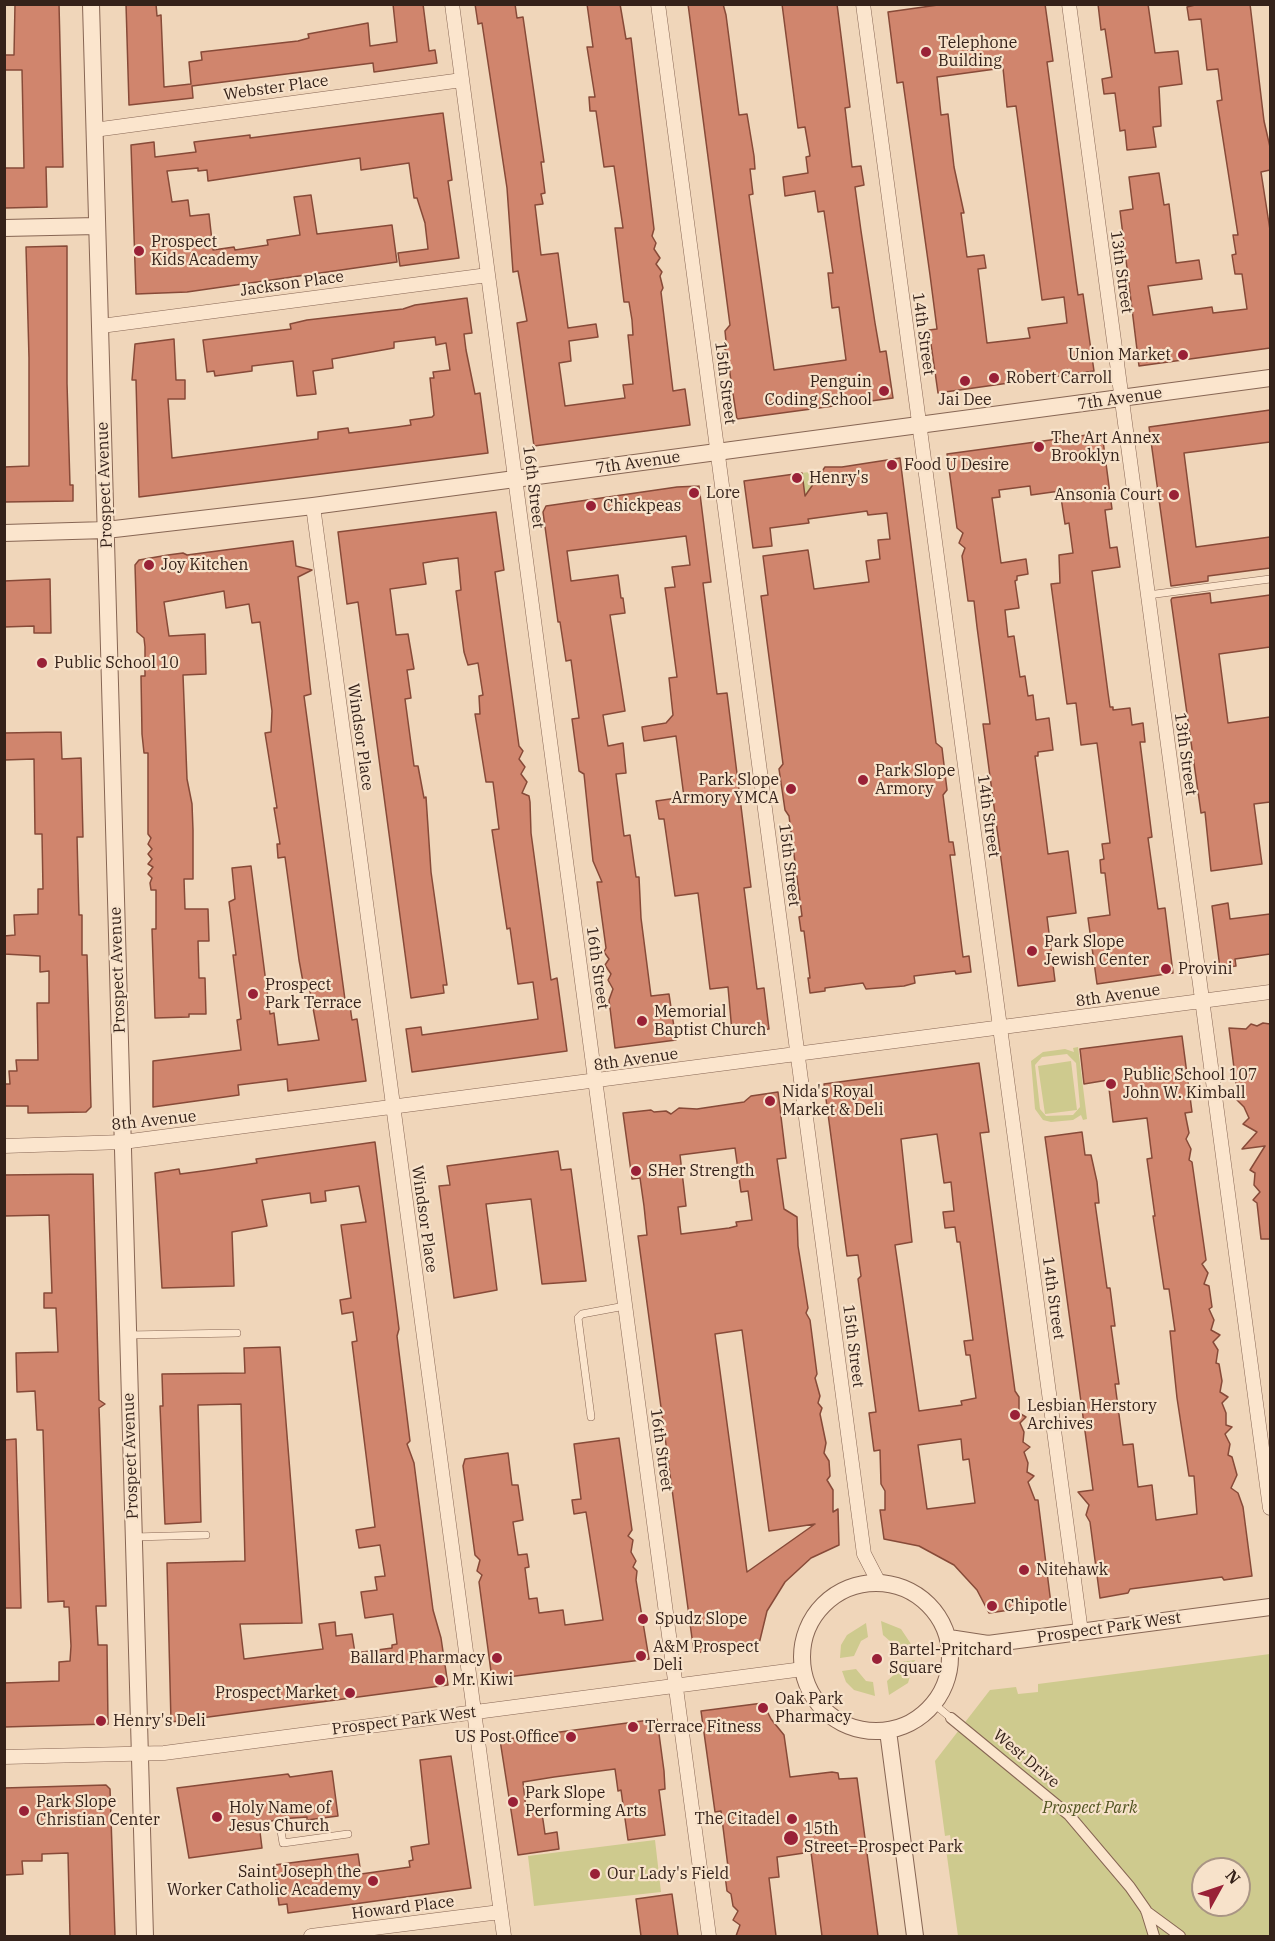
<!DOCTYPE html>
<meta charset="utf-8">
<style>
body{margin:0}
#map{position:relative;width:1275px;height:1941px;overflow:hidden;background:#f0d6ba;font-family:"IBM Plex Serif",serif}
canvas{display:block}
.frame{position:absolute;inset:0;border:6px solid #35221a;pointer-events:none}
.north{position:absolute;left:1191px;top:1857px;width:60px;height:60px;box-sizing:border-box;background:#f7e2ca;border:2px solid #a99584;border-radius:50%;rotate:50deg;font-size:16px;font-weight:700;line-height:24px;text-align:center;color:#35221a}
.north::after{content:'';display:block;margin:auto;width:21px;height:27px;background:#992137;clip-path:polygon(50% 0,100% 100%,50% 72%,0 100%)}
</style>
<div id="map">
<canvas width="1275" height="1941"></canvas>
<div class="frame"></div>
<div class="north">N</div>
</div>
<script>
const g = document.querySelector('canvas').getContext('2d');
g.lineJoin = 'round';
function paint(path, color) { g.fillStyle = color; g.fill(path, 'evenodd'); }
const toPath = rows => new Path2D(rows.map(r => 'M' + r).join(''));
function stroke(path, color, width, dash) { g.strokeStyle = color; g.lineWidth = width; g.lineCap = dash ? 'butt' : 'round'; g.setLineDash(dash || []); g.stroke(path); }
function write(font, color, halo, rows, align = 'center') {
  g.font = font + ' "IBM Plex Serif",serif'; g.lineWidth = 4.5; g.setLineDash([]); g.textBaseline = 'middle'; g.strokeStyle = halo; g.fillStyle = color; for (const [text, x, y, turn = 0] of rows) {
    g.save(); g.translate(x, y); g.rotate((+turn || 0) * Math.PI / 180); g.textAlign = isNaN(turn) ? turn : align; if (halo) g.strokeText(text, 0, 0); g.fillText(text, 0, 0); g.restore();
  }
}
paint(toPath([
 [823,470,829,516,808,520,802,473],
 [1078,1047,1087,1119,1083,1120,1081,1115,1073,1120,1051,1122,1043,1120,1035,1109,1031,1061,1043,1052,1065,1049,1074,1052,1073,1048],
 [1067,1054,1076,1063,1080,1107,1073,1115,1046,1116,1040,1109,1035,1065,1042,1057],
 [1071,1061,1077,1110,1045,1114,1038,1066],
 [881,1621,901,1629,913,1647,899,1649,883,1635],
 [866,1623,868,1637,861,1641,854,1656,840,1658,841,1645,847,1635],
 [1270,1654,1270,1936,958,1936,946,1849,952,1848,950,1835,945,1836,935,1761,990,1690,1016,1687,1018,1694,1038,1692,1038,1684],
 [1203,1869,1239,1869,1239,1905,1203,1905],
 [915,1660,908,1683,889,1695,887,1681,899,1670,901,1662],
 [856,1669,866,1681,873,1682,875,1696,854,1690,846,1682,842,1671],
 [655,1840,661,1892,534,1906,528,1856]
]), '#ceca8e');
const building = toPath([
 [15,4,59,4,63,167,46,167,47,207,5,208,4,168,24,168,22,70,4,70,4,55,14,55,15,4],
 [126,4,156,4,157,16,161,15,164,87,191,84,189,62,202,60,201,52,298,41,309,38,308,34,368,23,370,46,397,42,393,4,423,4,429,51,435,50,437,63,374,72,373,63,192,86,193,98,129,105,126,4],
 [475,4,515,4,517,18,523,17,544,162,541,162,545,193,541,194,543,204,535,205,541,255,558,253,568,328,596,324,598,337,569,341,571,361,559,363,565,406,625,398,623,385,633,384,628,335,633,335,632,320,629,302,624,302,615,228,623,228,614,166,604,167,596,111,590,111,589,97,595,97,587,47,593,47,587,4,620,4,626,39,631,38,654,229,652,236,656,243,654,249,660,258,656,264,662,272,660,276,663,288,661,292,673,391,685,389,690,425,534,446,517,323,527,321,518,271,513,272,507,188,482,23,478,24,475,4],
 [688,4,723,4,726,15,739,115,747,114,754,156,755,169,750,169,753,194,749,195,774,370,846,360,839,307,832,308,828,273,833,273,824,211,818,212,815,191,785,196,783,177,808,173,806,157,810,156,805,127,798,128,782,4,837,4,850,107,845,108,852,167,861,166,864,185,855,187,861,231,875,323,880,352,886,351,893,398,737,419,733,394,729,391,727,384,731,381,727,351,723,348,726,341,725,331,730,325,688,4],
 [945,4,1045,4,1053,61,1047,62,1076,281,1078,295,1083,294,1094,371,938,393,929,330,937,329,930,275,903,82,897,83,888,12,945,4],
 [1003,68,1007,107,1016,106,1042,300,1064,297,1067,323,1028,328,1030,338,987,343,978,269,986,268,984,255,967,257,961,213,964,213,954,167,948,114,941,115,937,77,1003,68],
 [1098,4,1148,4,1155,53,1178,51,1182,84,1159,87,1161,126,1153,127,1156,147,1127,150,1125,130,1120,131,1115,93,1104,94,1102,79,1112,77,1105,29,1101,30,1098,4],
 [1199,4,1250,4,1264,121,1270,147,1270,170,1261,172,1270,230,1270,348,1139,366,1120,211,1133,209,1129,177,1159,173,1164,205,1169,204,1176,263,1199,260,1202,279,1148,286,1153,315,1212,307,1213,313,1247,309,1242,274,1235,274,1232,255,1236,254,1233,235,1238,235,1217,101,1222,100,1218,69,1207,70,1201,19,1189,20,1187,7,1199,4],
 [443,113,452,180,448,181,459,258,400,266,398,253,428,249,425,223,417,198,414,198,409,163,361,170,360,158,208,181,207,170,198,171,198,168,167,171,172,202,188,200,190,216,209,214,213,250,234,247,235,250,268,245,267,240,300,235,294,197,311,195,317,234,392,225,397,262,187,292,136,294,131,145,154,142,155,157,196,152,194,142,250,135,250,138,443,113],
 [67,246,67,383,70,485,73,485,73,501,4,502,4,467,29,466,29,358,26,247,67,246],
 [467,298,472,333,464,334,466,350,475,394,480,393,488,453,139,497,136,380,132,380,135,344,174,339,176,380,185,380,185,399,168,399,172,458,318,439,318,432,348,428,349,433,397,427,411,425,410,420,432,417,434,415,430,378,434,378,433,372,450,370,446,343,436,345,435,337,394,342,394,348,332,359,333,368,313,371,316,394,297,396,293,361,252,366,252,371,215,376,214,371,207,372,203,340,291,329,290,324,307,320,403,309,415,305,467,298],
 [1270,410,1270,442,1184,453,1196,547,1270,537,1270,568,1208,576,1208,581,1171,586,1149,427,1270,410],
 [1102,433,1112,509,1105,510,1110,548,1117,547,1120,567,1092,571,1108,693,1110,707,1113,707,1113,710,1130,708,1132,725,1143,723,1145,742,1140,742,1152,837,1148,838,1158,909,1165,908,1173,973,1097,984,1088,918,1110,915,1105,873,1101,873,1100,860,1104,859,1102,844,1110,843,1097,743,1081,745,1076,703,1067,704,1051,584,1060,583,1059,555,1073,553,1069,523,1065,524,1060,491,1031,495,1030,486,999,490,1000,497,992,498,1001,563,1026,559,1028,574,1017,576,1017,580,1015,581,1019,608,1005,610,1008,637,1014,636,1020,677,1025,676,1028,696,1033,695,1036,720,1049,718,1053,750,1038,752,1038,756,1035,756,1046,838,1048,854,1068,851,1076,913,1047,917,1055,981,1018,986,983,724,990,724,977,627,974,601,968,601,962,556,965,548,959,543,963,533,957,528,947,454,1102,433],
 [900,458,936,743,942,748,947,790,943,795,949,842,953,842,955,855,950,855,963,957,969,956,971,972,956,974,955,971,914,976,915,983,904,986,866,989,863,983,825,988,825,991,810,993,808,978,810,978,804,931,801,931,799,917,802,916,789,816,785,810,779,769,783,764,761,596,768,595,763,556,808,550,814,589,869,582,866,561,880,559,878,540,890,539,887,513,868,515,867,511,808,519,809,523,770,528,772,546,753,548,744,481,802,473,805,496,825,467,842,467,900,458],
 [699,486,711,582,703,583,717,694,727,693,751,887,744,888,757,989,764,988,769,1029,732,1032,728,987,710,989,698,893,675,896,664,819,659,819,656,801,684,797,676,736,644,741,642,727,666,723,673,715,669,678,677,677,665,588,675,587,672,567,690,565,686,536,567,551,571,581,618,575,621,598,623,598,625,613,610,615,625,711,603,715,608,746,623,743,626,773,616,774,624,836,630,835,636,877,639,877,641,918,651,996,669,994,676,1040,615,1048,609,1000,613,989,608,980,611,974,605,965,609,959,604,952,606,948,597,882,602,882,593,861,584,774,579,771,572,719,579,718,571,660,566,661,560,622,558,622,543,512,546,506,677,487,699,486],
 [496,512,504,570,495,572,519,746,523,751,519,759,525,767,521,774,527,782,522,793,529,796,530,802,531,833,551,980,557,978,567,1051,412,1072,406,1029,421,1027,422,1035,538,1019,533,982,518,984,510,928,507,929,492,830,499,829,495,797,493,782,486,782,475,714,480,714,479,696,483,695,478,663,468,665,464,652,456,591,461,590,458,558,441,560,423,563,426,584,390,589,396,635,408,634,414,669,407,670,411,698,405,699,414,766,418,766,424,798,426,797,431,872,447,985,443,985,444,993,411,998,358,602,347,604,338,532,496,512],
 [293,541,296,566,312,570,298,577,311,694,304,696,346,1007,350,1006,352,1020,357,1019,366,1081,288,1091,287,1079,238,1085,239,1095,153,1107,153,1061,241,1050,237,1020,241,1019,233,955,236,955,229,902,235,899,232,868,251,866,270,1014,274,1013,278,1045,319,1040,308,981,303,982,299,960,285,857,278,858,277,844,280,844,274,808,277,808,265,733,271,732,272,711,260,622,252,623,249,604,226,608,224,591,164,602,169,636,205,634,206,674,183,675,187,779,192,804,193,830,193,879,184,879,185,909,208,909,209,941,198,941,199,978,205,978,206,1014,189,1014,189,1017,155,1018,152,929,156,929,156,890,151,890,150,883,152,878,148,874,153,867,148,864,152,859,148,854,152,849,148,844,151,838,148,834,148,753,144,753,142,734,141,676,145,676,145,647,144,638,137,632,135,565,139,560,168,555,183,553,187,555,293,541],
 [50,579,51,633,34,633,34,626,4,627,4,581,50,579],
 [1210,593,1211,603,1270,595,1270,647,1219,654,1228,723,1270,717,1270,802,1254,804,1262,864,1211,871,1205,812,1201,813,1171,600,1172,598,1210,593],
 [61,732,62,759,81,758,83,837,77,837,79,915,82,915,82,955,87,955,91,1107,86,1112,28,1113,28,1106,4,1106,4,1084,10,1084,9,1071,17,1071,16,1060,38,1060,37,1003,49,1003,49,971,40,972,40,956,4,954,4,936,15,935,14,915,38,914,38,889,43,889,42,834,35,834,34,759,4,760,4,733,61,732],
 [1228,903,1230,919,1270,914,1270,954,1235,959,1236,966,1220,968,1212,906,1228,903],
 [1263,1023,1270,1024,1270,1239,1261,1239,1257,1203,1253,1200,1260,1192,1254,1185,1255,1173,1250,1170,1265,1146,1242,1149,1257,1132,1243,1124,1249,1118,1244,1107,1236,1099,1237,1092,1229,1028,1246,1029,1251,1024,1257,1026,1263,1023],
 [1182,1036,1192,1112,1185,1113,1189,1133,1186,1139,1191,1149,1189,1160,1192,1162,1206,1260,1202,1264,1208,1273,1204,1284,1209,1286,1212,1307,1209,1309,1214,1320,1211,1330,1220,1335,1213,1342,1218,1350,1216,1363,1219,1364,1222,1381,1220,1392,1228,1397,1222,1403,1226,1413,1226,1425,1232,1427,1225,1434,1230,1444,1228,1455,1232,1457,1237,1475,1231,1488,1238,1493,1243,1507,1252,1576,1224,1580,1222,1577,1130,1589,1128,1593,1100,1598,1090,1522,1086,1515,1089,1505,1078,1492,1093,1490,1045,1137,1082,1132,1085,1155,1091,1155,1097,1182,1099,1203,1095,1203,1103,1260,1107,1288,1110,1288,1115,1326,1111,1326,1119,1384,1115,1384,1123,1445,1133,1444,1138,1487,1152,1485,1156,1520,1197,1514,1194,1476,1189,1476,1177,1398,1170,1331,1175,1331,1169,1289,1164,1289,1153,1216,1155,1216,1147,1159,1152,1158,1147,1118,1113,1122,1108,1080,1084,1084,1080,1049,1182,1036],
 [979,1063,989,1132,980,1133,990,1206,1015,1391,1019,1397,1019,1413,1026,1417,1020,1423,1024,1432,1023,1442,1030,1447,1024,1452,1028,1463,1027,1472,1034,1476,1028,1482,1035,1500,1038,1500,1051,1604,989,1613,977,1590,954,1565,919,1546,884,1539,880,1510,885,1510,885,1491,881,1484,880,1450,874,1451,869,1413,876,1412,858,1279,861,1276,858,1255,847,1256,824,1084,979,1063],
 [937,1134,944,1183,951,1182,954,1211,943,1212,945,1228,955,1227,957,1242,960,1242,973,1340,964,1341,966,1355,970,1355,976,1398,961,1401,962,1405,919,1411,895,1245,912,1242,901,1139,937,1134],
 [961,1439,963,1460,969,1459,975,1503,927,1509,918,1445,961,1439],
 [778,1092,786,1158,777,1159,784,1209,797,1217,798,1246,808,1308,806,1313,810,1320,817,1374,815,1378,820,1396,818,1403,822,1408,820,1414,826,1443,824,1453,829,1461,830,1476,827,1480,833,1490,833,1512,838,1509,839,1545,811,1558,785,1582,767,1611,759,1644,694,1653,638,1236,647,1235,644,1206,640,1178,632,1179,623,1113,651,1110,654,1112,666,1111,671,1114,679,1108,697,1109,744,1102,751,1096,778,1092],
 [735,1148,741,1192,748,1191,752,1220,736,1222,737,1226,729,1228,681,1234,678,1207,686,1206,680,1155,735,1148],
 [742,1330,769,1531,815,1524,747,1572,715,1334,742,1330],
 [375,1142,399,1329,397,1336,410,1441,407,1444,414,1463,433,1610,441,1638,448,1685,171,1722,167,1563,245,1561,241,1404,198,1405,201,1522,165,1524,160,1406,163,1406,162,1374,245,1373,244,1348,280,1347,302,1623,240,1624,244,1659,323,1649,319,1624,335,1622,336,1636,352,1634,355,1653,392,1648,392,1645,397,1644,393,1614,365,1618,361,1592,377,1590,375,1577,385,1576,380,1545,359,1548,356,1530,375,1527,352,1342,357,1341,353,1312,342,1314,340,1300,351,1298,341,1225,366,1222,359,1186,325,1191,326,1201,311,1203,310,1193,262,1200,267,1226,232,1232,234,1286,162,1288,155,1173,179,1169,180,1174,210,1170,257,1163,256,1159,375,1142],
 [558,1151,561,1170,571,1169,586,1281,542,1284,531,1199,486,1204,497,1290,454,1298,439,1186,450,1185,447,1166,558,1151],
 [93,1174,99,1400,105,1404,99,1408,106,1606,96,1606,98,1645,107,1645,108,1724,4,1727,4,1683,59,1681,59,1662,70,1661,71,1646,69,1607,64,1607,64,1601,48,1602,43,1430,37,1430,35,1391,17,1392,16,1353,58,1352,56,1308,44,1308,44,1293,52,1293,49,1215,4,1216,4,1175,93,1174],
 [619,1438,632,1530,628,1536,633,1540,631,1552,636,1561,633,1567,637,1571,636,1580,649,1659,492,1679,479,1582,482,1575,477,1571,480,1560,475,1555,463,1466,465,1459,508,1453,512,1485,518,1485,523,1520,513,1522,518,1555,527,1554,529,1567,525,1568,529,1599,537,1598,539,1613,563,1610,565,1625,603,1620,586,1512,574,1514,572,1500,581,1499,574,1444,619,1438],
 [16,1439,21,1608,4,1608,4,1440,16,1439],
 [763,1703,771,1719,784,1735,790,1777,832,1772,838,1773,839,1779,857,1778,878,1936,822,1936,811,1852,777,1857,779,1877,769,1878,776,1936,736,1936,740,1925,733,1920,738,1911,733,1906,731,1894,727,1891,724,1867,728,1867,721,1811,715,1812,701,1711,763,1703],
 [657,1719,664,1771,665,1789,659,1790,665,1835,628,1840,621,1790,618,1791,615,1769,554,1777,523,1782,526,1808,541,1806,545,1834,557,1832,559,1849,518,1855,500,1740,657,1719],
 [451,1756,471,1888,288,1913,287,1904,279,1905,274,1865,358,1854,361,1874,410,1867,409,1861,413,1860,411,1847,429,1844,420,1760,451,1756],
 [332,1771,338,1816,307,1820,307,1817,280,1819,259,1824,262,1848,189,1858,177,1788,288,1774,290,1777,332,1771],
 [106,1785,110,1789,115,1936,70,1936,68,1853,42,1854,42,1861,22,1861,23,1874,4,1875,4,1788,106,1785],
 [672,1894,678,1936,641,1936,636,1899,672,1894]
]);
paint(building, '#d0856d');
stroke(building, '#874a38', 1.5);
const service = toPath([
 [1148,595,1270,579],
 [128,1335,237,1333],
 [591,1417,578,1318,582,1314,625,1306],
 [134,1537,206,1535],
 [934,1704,951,1718],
 [280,1825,283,1843,348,1834]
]);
const pedestrian = toPath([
 [951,1718,1069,1815,1130,1887,1146,1910,1154,1936],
 [1146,1911,1180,1936]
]);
const minor = toPath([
 [452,4,709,1936],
 [658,4,864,1554,879,1583],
 [863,4,1081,1632],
 [1069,4,1270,1508],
 [94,130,462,80],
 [101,326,488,275],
 [313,506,504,1936],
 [4,1146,123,1142,1270,992],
 [4,1757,164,1753,803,1669],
 [311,1936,500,1912]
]);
const tertiary = toPath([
 [91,4,145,1936],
 [4,228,97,226],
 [4,533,106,530,313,506,1270,378],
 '802 1657a74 74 0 1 1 148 0a74 74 0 1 1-148 0Z',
 [949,1638,988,1644,1270,1607],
 [888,1731,915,1936]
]);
stroke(service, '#876654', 8);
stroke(pedestrian, '#876654', 12);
stroke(minor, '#876654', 15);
stroke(tertiary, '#876654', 18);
stroke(service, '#fbe5cd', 7);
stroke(pedestrian, '#fbe5cd', 10);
stroke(minor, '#fbe5cd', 14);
stroke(tertiary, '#fbe5cd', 16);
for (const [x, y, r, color] of [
 [926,52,6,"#992137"],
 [139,251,6,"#992137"],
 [1183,355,6,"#992137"],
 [994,378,6,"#992137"],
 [965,381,6,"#992137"],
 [884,391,6,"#992137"],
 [1039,447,6,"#992137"],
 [892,465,6,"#992137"],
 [797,478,6,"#992137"],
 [694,493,6,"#992137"],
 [1174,495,6,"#992137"],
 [591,506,6,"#992137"],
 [149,565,6,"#992137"],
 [42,663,6,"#992137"],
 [863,780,6,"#992137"],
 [791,789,6,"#992137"],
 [1032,951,6,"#992137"],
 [1166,969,6,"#992137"],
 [253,994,6,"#992137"],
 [642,1021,6,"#992137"],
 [1111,1084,6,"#992137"],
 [770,1101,6,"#992137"],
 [636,1171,6,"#992137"],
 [1015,1415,6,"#992137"],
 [1024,1570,6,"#992137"],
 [992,1606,6,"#992137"],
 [643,1619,6,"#992137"],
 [641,1656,6,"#992137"],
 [497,1658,6,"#992137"],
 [877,1659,6,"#992137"],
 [440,1680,6,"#992137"],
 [350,1693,6,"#992137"],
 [763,1708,6,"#992137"],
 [101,1721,6,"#992137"],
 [633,1727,6,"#992137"],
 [571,1737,6,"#992137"],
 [513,1802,6,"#992137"],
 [24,1811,6,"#992137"],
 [217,1817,6,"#992137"],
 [792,1819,6,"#992137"],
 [791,1838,8,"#992137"],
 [595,1874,6,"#992137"],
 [373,1881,6,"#992137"]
]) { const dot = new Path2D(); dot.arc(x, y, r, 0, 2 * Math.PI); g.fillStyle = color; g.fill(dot); stroke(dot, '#f7e2ca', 2); }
write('16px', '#35221a', '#f7e2ca', [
 ["Telephone",938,43],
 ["Building",938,61],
 ["Prospect",151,242],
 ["Kids Academy",151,260],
 ["Union Market",1171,355,"right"],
 ["Robert Carroll",1006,378],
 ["Penguin",872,382,"right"],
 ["Coding School",872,400,"right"],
 ["Jai Dee",965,400,"center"],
 ["The Art Annex",1051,438],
 ["Brooklyn",1051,456],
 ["Food U Desire",904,465],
 ["Henry's",809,478],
 ["Lore",706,493],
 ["Ansonia Court",1162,495,"right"],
 ["Chickpeas",603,506],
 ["Joy Kitchen",161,565],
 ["Public School 10",54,663],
 ["Park Slope",875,771],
 ["Armory",875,789],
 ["Park Slope",779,780,"right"],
 ["Armory YMCA",779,798,"right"],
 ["Park Slope",1044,942],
 ["Jewish Center",1044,960],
 ["Provini",1178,969],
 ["Prospect",265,985],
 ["Park Terrace",265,1003],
 ["Memorial",654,1012],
 ["Baptist Church",654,1030],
 ["Public School 107",1123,1075],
 ["John W. Kimball",1123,1093],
 ["Nida's Royal",782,1092],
 ["Market & Deli",782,1110],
 ["SHer Strength",648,1171],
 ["Lesbian Herstory",1027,1406],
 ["Archives",1027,1424],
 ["Nitehawk",1036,1570],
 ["Chipotle",1004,1606],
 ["Spudz Slope",655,1619],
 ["A&M Prospect",653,1647],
 ["Deli",653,1665],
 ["Bartel-Pritchard",889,1650],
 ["Square",889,1668],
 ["Ballard Pharmacy",485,1658,"right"],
 ["Mr. Kiwi",452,1680],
 ["Prospect Market",338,1693,"right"],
 ["Oak Park",775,1699],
 ["Pharmacy",775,1717],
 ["Henry's Deli",113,1721],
 ["Terrace Fitness",645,1727],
 ["US Post Office",559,1737,"right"],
 ["Park Slope",525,1793],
 ["Performing Arts",525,1811],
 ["Park Slope",36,1802],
 ["Christian Center",36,1820],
 ["Holy Name of",229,1808],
 ["Jesus Church",229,1826],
 ["The Citadel",780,1819,"right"],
 ["15th",804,1829],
 ["Street–Prospect Park",804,1847],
 ["Saint Joseph the",361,1872,"right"],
 ["Worker Catholic Academy",361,1890,"right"],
 ["Our Lady's Field",607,1874]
], 'left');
write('16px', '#35221a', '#f7e2ca', [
 ["Webster Place",276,88,-8],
 ["13th Street",1121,272,82],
 ["Jackson Place",292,284,-8],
 ["14th Street",923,334,82],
 ["15th Street",725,383,83],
 ["7th Avenue",1120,399,-8],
 ["7th Avenue",638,463,-8],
 ["Prospect Avenue",105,485,-92],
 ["16th Street",533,487,83],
 ["Windsor Place",360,737,82],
 ["13th Street",1185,754,82],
 ["14th Street",988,816,82],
 ["15th Street",789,865,83],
 ["16th Street",597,968,82],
 ["Prospect Avenue",118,970,-92],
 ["8th Avenue",1118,996,-8],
 ["8th Avenue",636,1060,-8],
 ["8th Avenue",154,1121,-6],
 ["Windsor Place",424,1219,82],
 ["14th Street",1053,1298,82],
 ["15th Street",853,1346,83],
 ["16th Street",661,1450,82],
 ["Prospect Avenue",131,1456,-92],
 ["Prospect Park West",1109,1628,-8],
 ["Prospect Park West",404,1721,-7],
 ["West Drive",1026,1759,40],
 ["Howard Place",403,1908,-7]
]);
write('italic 16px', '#4f531f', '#f7e2ca', [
 ["Prospect Park",1090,1808]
]);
</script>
